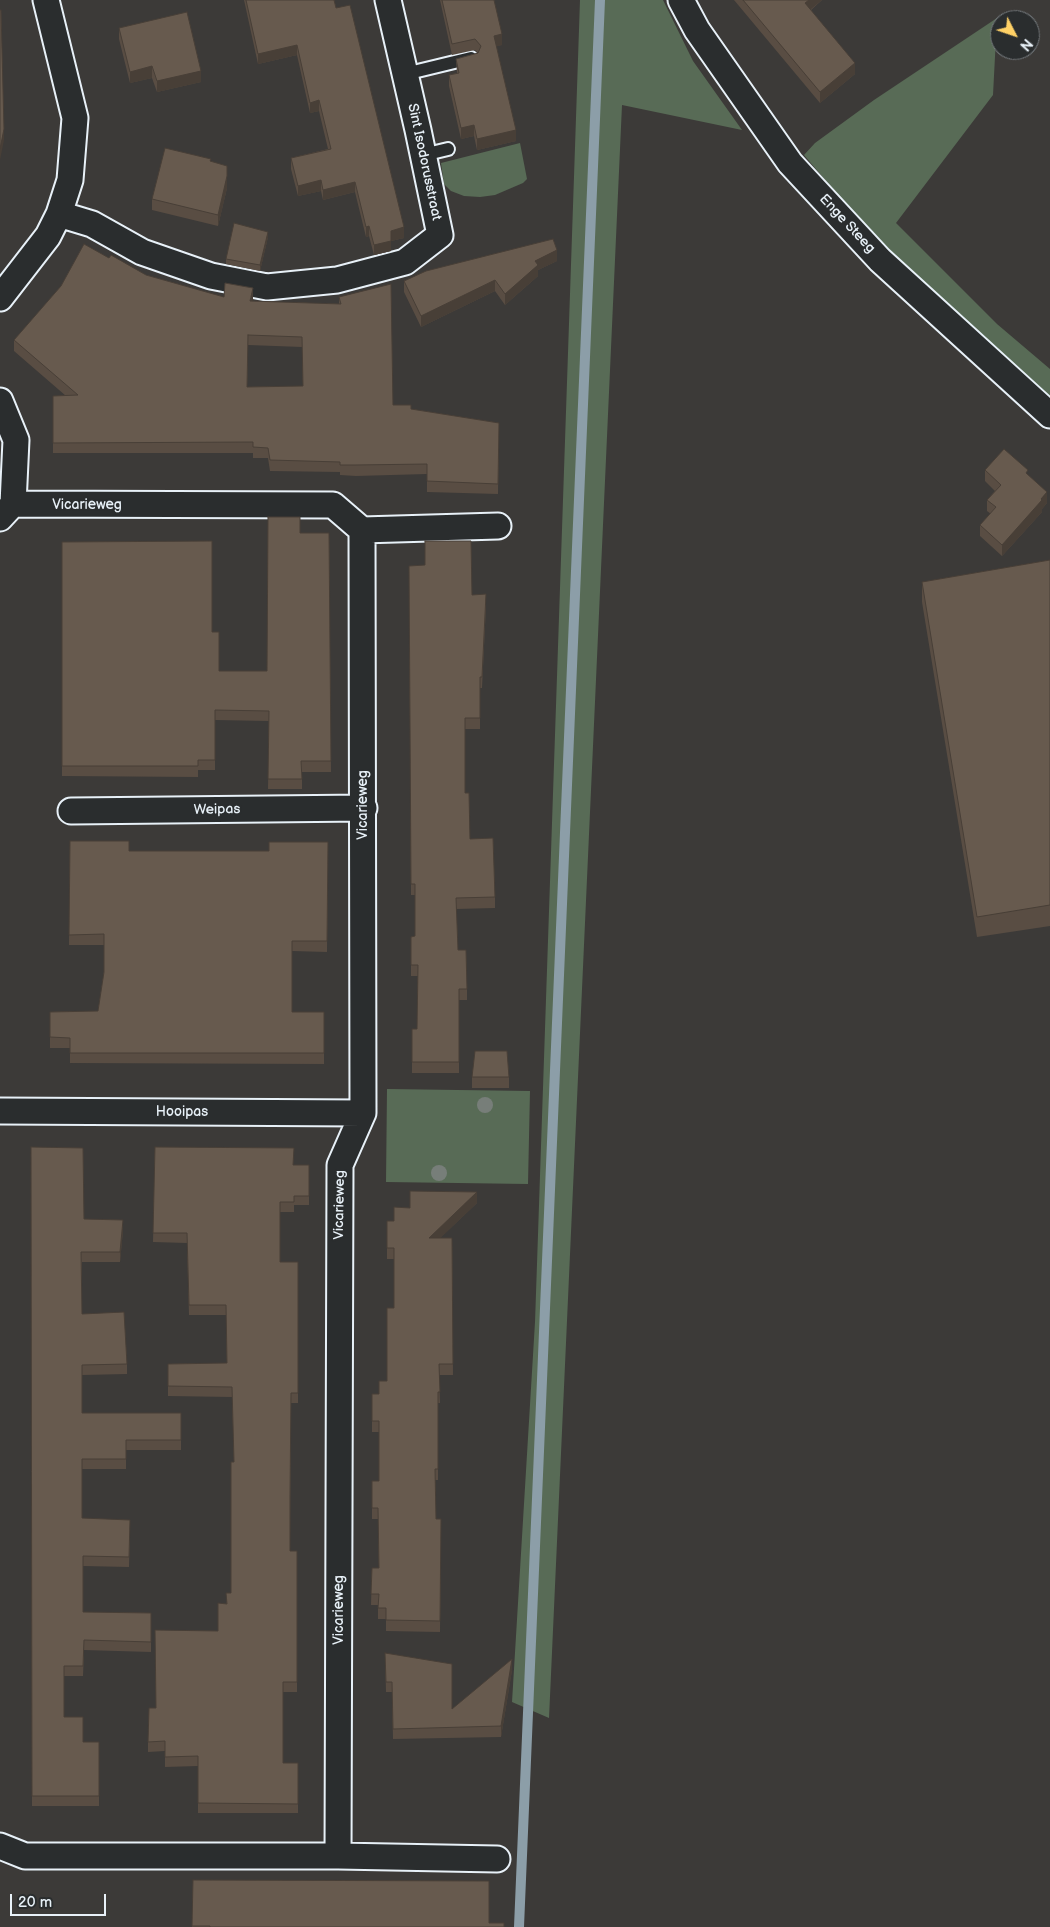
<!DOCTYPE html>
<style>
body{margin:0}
#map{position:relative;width:1050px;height:1927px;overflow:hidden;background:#3c3a38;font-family:"Balsamiq Sans",sans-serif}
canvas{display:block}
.north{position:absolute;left:990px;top:10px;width:50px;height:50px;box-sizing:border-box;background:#2a2d2e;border:1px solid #767b7f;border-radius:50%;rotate:131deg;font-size:14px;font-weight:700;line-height:20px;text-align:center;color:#e8f1f8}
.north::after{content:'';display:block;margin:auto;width:18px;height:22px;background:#ffd166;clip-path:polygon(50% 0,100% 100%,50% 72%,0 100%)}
.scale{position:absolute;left:10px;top:1894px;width:96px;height:22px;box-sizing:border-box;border:2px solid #e8f1f8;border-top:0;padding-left:6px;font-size:15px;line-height:18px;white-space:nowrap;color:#e8f1f8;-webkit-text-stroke:4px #2a2d2e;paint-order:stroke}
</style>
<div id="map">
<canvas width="1050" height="1927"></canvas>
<div class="north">N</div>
<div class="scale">20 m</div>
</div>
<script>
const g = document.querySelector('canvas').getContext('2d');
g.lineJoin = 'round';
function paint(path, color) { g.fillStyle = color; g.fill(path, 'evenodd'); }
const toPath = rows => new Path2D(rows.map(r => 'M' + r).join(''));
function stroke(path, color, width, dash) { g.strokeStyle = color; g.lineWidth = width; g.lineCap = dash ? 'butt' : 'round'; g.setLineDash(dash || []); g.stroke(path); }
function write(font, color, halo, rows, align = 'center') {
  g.font = font + ' "Balsamiq Sans",sans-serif'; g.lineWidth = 4; g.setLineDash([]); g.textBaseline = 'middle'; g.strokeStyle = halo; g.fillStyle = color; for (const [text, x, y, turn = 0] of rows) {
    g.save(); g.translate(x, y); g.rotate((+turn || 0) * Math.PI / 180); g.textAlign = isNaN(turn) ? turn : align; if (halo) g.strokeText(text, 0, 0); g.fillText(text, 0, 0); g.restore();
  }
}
paint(toPath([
 [580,0,663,0,693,61,742,130,622,105,549,1718,512,1702,535,1322],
 [997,18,993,95,896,223,997,324,1050,369,1050,399,878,242,804,155,815,143,874,100],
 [520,143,527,179,523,183,495,195,480,197,464,196,451,191,444,184,441,163],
 [387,1089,530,1091,528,1184,386,1182]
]), '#586b56');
stroke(toPath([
 [519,1927,600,0]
]), '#8c9ea8', 10);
const lane = toPath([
 [405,74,471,58],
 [423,155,448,149]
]);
const street = toPath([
 [681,0,697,30,790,163,880,260,1050,415],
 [59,214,92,224,142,252,211,276,267,287,337,280,405,262,440,235,418,130,388,0],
 [0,298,48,236,59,214,70,180,75,118,46,0],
 [0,401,16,440,13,504,0,518],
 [13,504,333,505,362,530,363,1113,340,1165,338,1856],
 [362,530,498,526],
 [71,811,364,808],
 [0,1111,363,1113],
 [0,1846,25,1856,338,1856,497,1859]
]);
stroke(lane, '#e8f1f8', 16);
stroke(street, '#e8f1f8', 29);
stroke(lane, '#2a2d2e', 12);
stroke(street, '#2a2d2e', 25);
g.fillStyle = '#777e79';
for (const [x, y] of [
 [485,1105],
 [439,1173]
]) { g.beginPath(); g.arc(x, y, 8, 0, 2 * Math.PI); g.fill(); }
paint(toPath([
 [244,0,334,0,404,238,391,241,391,251,374,255,369,236,366,237,355,192,323,200,321,191,298,196,291,169,291,158,328,149,319,111,310,113,297,55,258,64],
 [440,0,494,0,502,45,496,46,516,141,477,150,474,136,461,139,449,86,449,75,457,73,456,59,478,53,475,50,452,55],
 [734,0,822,0,811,10,855,74,820,103],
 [119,28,201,82,157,92,152,78,130,83,119,39],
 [211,162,227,188,218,226,152,210,152,199],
 [268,237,260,271,226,264,226,259],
 [109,258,146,275,224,297,253,299,252,301,339,304,339,297,393,405,411,409,499,423,498,494,427,492,427,474,356,476,340,475,340,472,270,471,268,458,253,458,253,453,53,453,53,396,66,396,14,351,14,340],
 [248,345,302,347,303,386,247,387],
 [557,261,538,270,538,276,505,305,495,291,421,327,404,292,404,281],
 [985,470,1028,476,1047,503,1042,509,1042,512,1002,556,980,536,980,525,991,514,987,511,987,500,995,491,985,481],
 [300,533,329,533,331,772,302,772,302,789,268,789,269,721,215,720,215,770,198,770,198,777,62,776,62,542,212,632,219,671,267,671],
 [1050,560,1050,926,977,937,922,602,922,582],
 [409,566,472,595,486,605,482,688,480,688,480,729,465,729,465,793,470,839,495,897,495,908,456,909,458,950,467,989,467,1000,459,1000,459,1073,412,1073,412,1029,417,1029,418,976,411,976,411,937,415,936,415,895,411,895],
 [70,841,129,851,269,851,328,842,327,952,292,951,292,1012,324,1012,324,1064,70,1063,70,1048,50,1048,50,1012,98,1011,104,972,104,945,69,945],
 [472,1077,509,1077,509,1088,472,1088],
 [31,1147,84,1219,123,1230,120,1262,82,1262,82,1314,127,1364,127,1374,82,1375,82,1413,181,1413,181,1450,126,1450,126,1469,82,1469,82,1518,130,1530,129,1567,83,1566,83,1612,151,1613,151,1652,84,1650,83,1676,64,1676,64,1717,83,1742,99,1742,99,1806,32,1806],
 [155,1147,293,1165,309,1165,309,1205,294,1205,294,1212,280,1212,280,1262,298,1262,298,1403,291,1403,290,1551,297,1551,297,1692,283,1692,283,1763,298,1763,298,1813,198,1813,198,1766,165,1767,165,1751,148,1752,148,1742,156,1708,218,1631,226,1604,231,1593,234,1462,232,1397,168,1396,168,1364,227,1363,226,1315,189,1315,187,1243,153,1242],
 [477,1203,440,1238,452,1238,453,1375,439,1375,440,1403,438,1403,438,1480,435,1480,436,1519,441,1519,440,1632,386,1631,386,1619,378,1619,378,1605,371,1605,372,1568,379,1568,378,1519,372,1519,372,1504,379,1481,379,1432,372,1432,372,1394,379,1394,387,1381,394,1308,394,1259,387,1259,387,1221,394,1221,410,1208],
 [385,1653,452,1709,512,1670,501,1737,393,1739,392,1692,386,1692],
 [193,1880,489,1923,504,1927,192,1927]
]), '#594d43');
paint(toPath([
 [809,0,822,0,805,14,805,3],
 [502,34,502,45,494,47,494,36],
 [297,45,297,55,258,64,258,54],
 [855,63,855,74,820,103,820,92],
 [152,66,152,78,130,83,130,72],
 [201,71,201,82,157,92,157,81],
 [319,100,319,111,310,113,310,103],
 [474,125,474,136,461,139,461,128],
 [4,129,4,140,0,160,0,149],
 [516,130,516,141,477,150,477,139],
 [227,176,227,188,218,226,218,215],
 [321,180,321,191,298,196,298,186],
 [355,182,355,192,323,200,323,190],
 [369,226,369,236,366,237,366,227],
 [404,227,404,238,391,241,391,251,374,255,374,245,391,231],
 [268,232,268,237,260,271,260,265],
 [557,250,557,261,538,270,538,276,505,305,505,294,535,261],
 [495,280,495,291,421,327,421,316],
 [253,288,253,299,250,312,250,301],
 [1047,492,1047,503,1042,509,1042,512,1002,556,1002,545],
 [477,1192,477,1203,429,1249,429,1238],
 [123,1220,123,1230,120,1262,120,1252],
 [512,1659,512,1670,501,1737,501,1726]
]), '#483f37');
const building = toPath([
 [246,0,334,0,336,8,350,5,404,227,391,231,391,241,374,245,369,226,366,227,355,182,323,190,321,180,298,186,291,158,331,149,319,100,310,103,297,45,258,54,246,0],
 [442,0,494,0,502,34,494,36,516,130,477,139,474,125,461,128,449,75,459,73,456,59,478,53,481,46,475,39,452,44,442,0],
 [743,0,809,0,805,3,855,63,820,92,743,0],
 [0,10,1,10,4,129,0,149,0,10],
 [187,12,201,71,157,81,152,66,130,72,119,28,187,12],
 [165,148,211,159,210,161,227,166,227,176,218,215,152,199,165,148],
 [234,223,268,232,260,265,226,259,234,223],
 [553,239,557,250,535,261,538,265,505,294,495,280,421,316,404,281,426,271,553,239],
 [84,244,109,258,111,255,146,275,224,297,225,283,253,288,250,301,341,304,339,297,391,284,393,405,411,405,411,409,499,423,498,484,427,481,427,464,356,465,340,465,340,462,270,460,268,448,253,447,253,442,53,443,53,396,78,395,14,340,61,286,84,244],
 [248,335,302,337,303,386,247,387,248,335],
 [1004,449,1028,470,1026,473,1047,492,1041,499,1042,500,1002,545,980,525,996,507,987,500,1001,485,985,470,1004,449],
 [268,517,300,517,300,533,329,533,331,761,301,761,302,779,268,779,269,711,215,710,215,760,198,760,198,766,62,766,62,542,212,541,212,632,219,632,219,671,267,671,268,517],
 [425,541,471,541,472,595,486,594,482,677,480,677,480,718,465,718,465,793,469,793,470,839,493,838,495,897,456,898,458,950,466,950,467,989,459,989,459,1062,412,1062,412,1029,417,1029,418,965,411,965,411,937,415,936,415,884,411,884,409,566,425,565,425,541],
 [1050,560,1050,905,977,917,922,582,1050,560],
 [70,841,129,841,129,851,269,851,269,842,328,842,327,941,292,941,292,1012,324,1012,324,1053,70,1053,70,1038,50,1037,50,1012,98,1011,104,972,104,934,69,935,70,841],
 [475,1051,507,1051,509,1077,472,1077,475,1051],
 [31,1147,83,1148,84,1219,123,1220,120,1252,81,1252,82,1314,124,1312,127,1364,82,1365,82,1413,181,1413,181,1440,126,1440,126,1459,82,1459,82,1518,130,1520,129,1557,83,1556,83,1612,151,1613,151,1642,84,1640,83,1666,64,1666,64,1717,83,1717,83,1742,99,1742,99,1796,32,1796,31,1147],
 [155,1147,294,1148,293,1165,309,1165,309,1196,294,1196,294,1202,280,1202,280,1262,298,1262,298,1393,291,1393,290,1497,290,1551,297,1551,297,1682,283,1682,283,1763,298,1763,298,1804,198,1803,198,1756,165,1757,165,1741,148,1742,149,1708,156,1708,155,1630,218,1631,218,1603,227,1604,226,1593,231,1593,231,1462,234,1462,232,1387,168,1386,168,1364,227,1363,226,1305,189,1305,187,1233,153,1233,155,1147],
 [410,1191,477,1192,429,1238,452,1238,453,1364,439,1364,440,1392,438,1392,438,1469,435,1469,436,1519,441,1519,440,1621,386,1620,386,1608,378,1608,379,1594,371,1594,372,1568,379,1568,378,1508,372,1508,372,1481,379,1481,379,1421,372,1421,372,1394,379,1394,379,1381,387,1381,387,1308,394,1308,394,1248,387,1248,387,1221,394,1221,394,1207,410,1208,410,1191],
 [385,1653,452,1664,452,1709,512,1659,501,1726,393,1729,392,1682,386,1682,385,1653],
 [193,1880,489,1881,489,1923,504,1923,504,1927,210,1927,210,1926,192,1926,193,1880]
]);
paint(building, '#675a4e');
stroke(building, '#483f37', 1);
write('14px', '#e8f1f8', '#2a2d2e', [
 ["Sint Isodorusstraat",424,162,78],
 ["Enge Steeg",847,224,47],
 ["Vicarieweg",87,505],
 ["Vicarieweg",363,805,-90],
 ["Weipas",217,810,-1],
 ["Hooipas",182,1112],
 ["Vicarieweg",340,1205,-89],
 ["Vicarieweg",339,1610,-90]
]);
</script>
